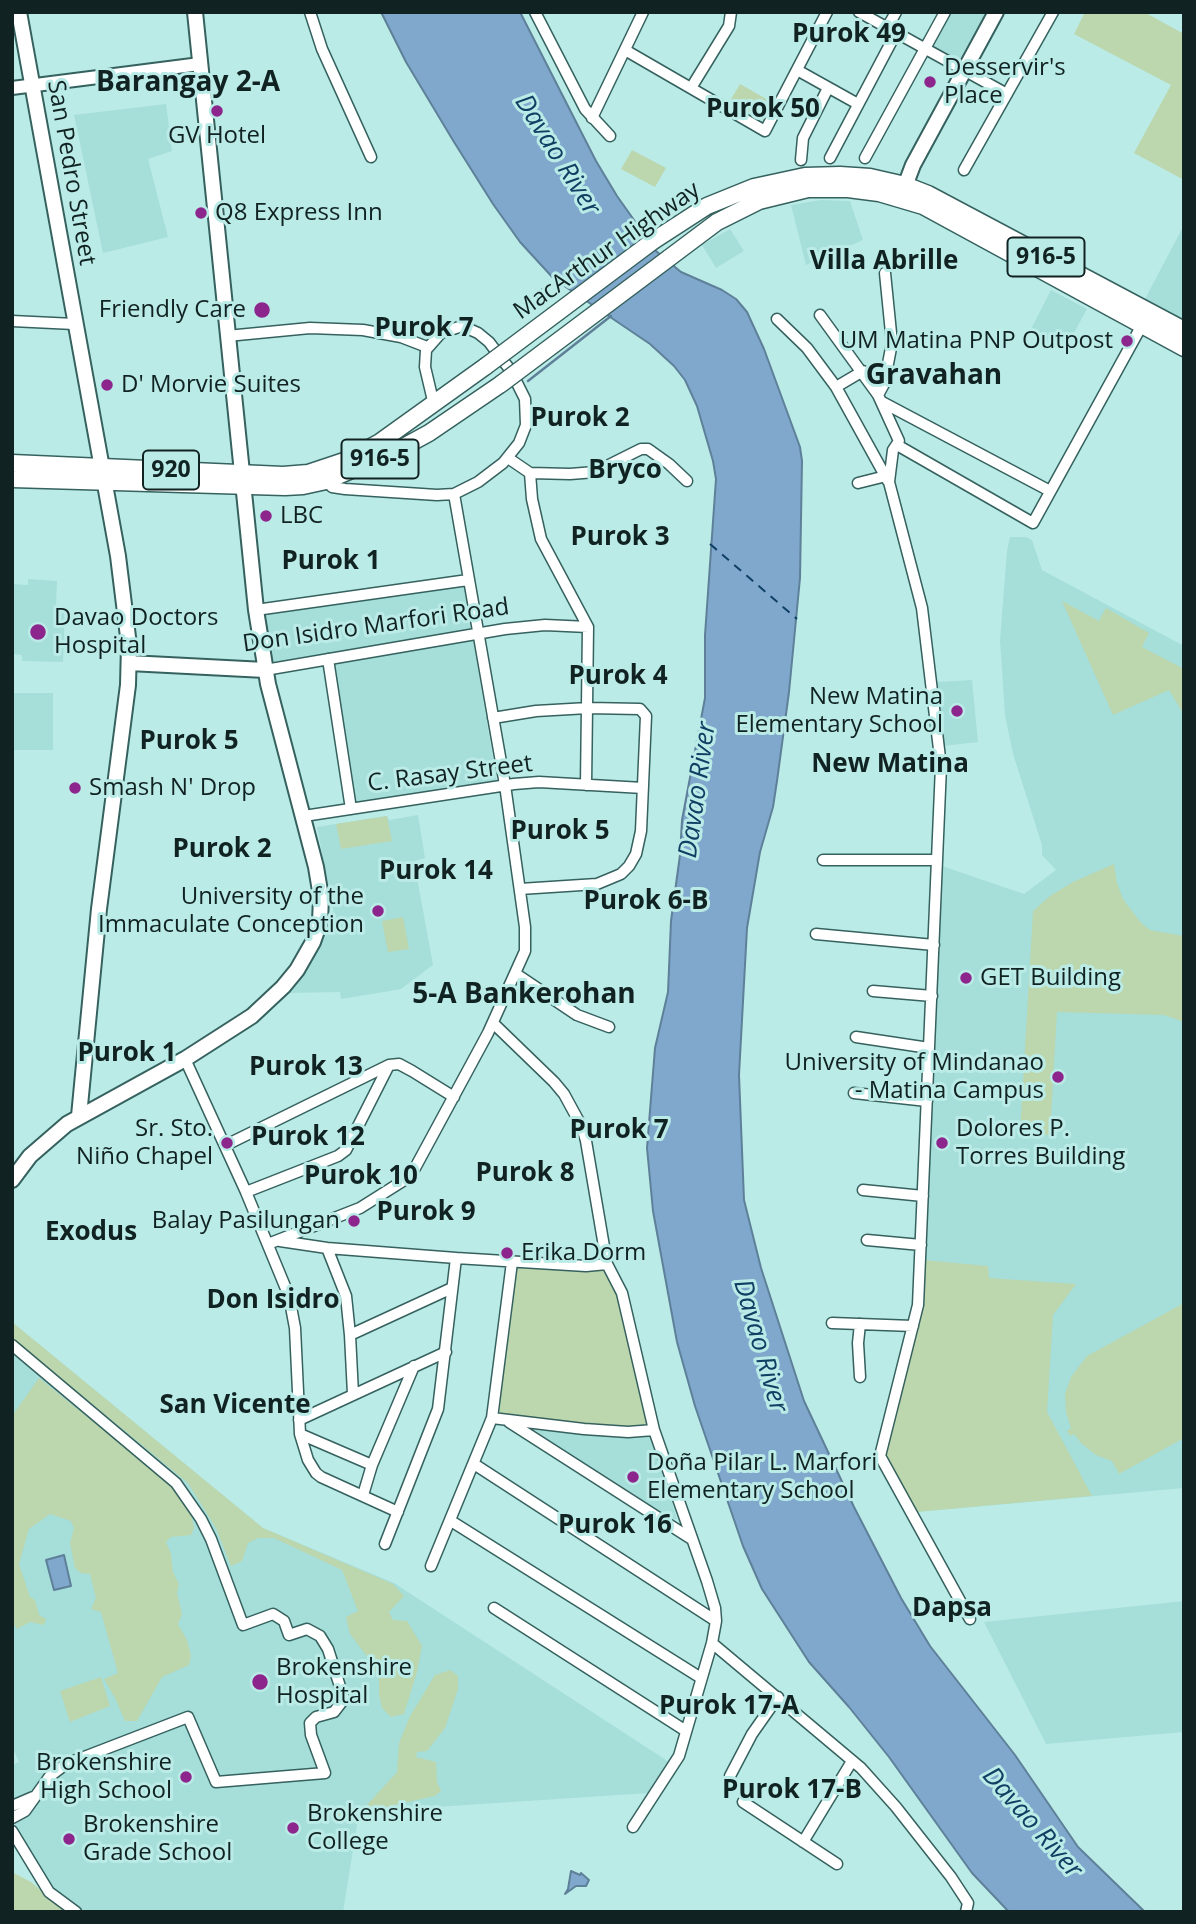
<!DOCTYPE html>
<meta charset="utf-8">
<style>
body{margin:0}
#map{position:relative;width:1196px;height:1924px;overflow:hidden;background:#bbebe7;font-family:"Open Sans",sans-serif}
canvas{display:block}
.frame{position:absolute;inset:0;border:14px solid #102221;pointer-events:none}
</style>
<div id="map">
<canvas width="1196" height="1924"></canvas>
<div class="frame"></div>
</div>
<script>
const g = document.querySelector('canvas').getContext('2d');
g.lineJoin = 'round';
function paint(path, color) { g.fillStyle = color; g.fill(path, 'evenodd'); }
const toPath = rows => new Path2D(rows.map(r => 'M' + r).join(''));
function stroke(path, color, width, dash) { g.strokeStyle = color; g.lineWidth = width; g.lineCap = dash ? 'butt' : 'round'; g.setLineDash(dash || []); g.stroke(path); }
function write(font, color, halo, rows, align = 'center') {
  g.font = font + ' "Open Sans",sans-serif'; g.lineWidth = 6; g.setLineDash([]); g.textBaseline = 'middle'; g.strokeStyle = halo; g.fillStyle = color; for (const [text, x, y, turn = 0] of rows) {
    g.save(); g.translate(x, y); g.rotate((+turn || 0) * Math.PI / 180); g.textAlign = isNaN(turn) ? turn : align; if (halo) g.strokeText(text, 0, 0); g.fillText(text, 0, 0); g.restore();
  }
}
paint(toPath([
 [947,12,986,12,958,62,928,46],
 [166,104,172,151,148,159,168,237,103,253,74,115],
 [821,200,850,201,863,240,806,265,791,205],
 [1184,225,1184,319,1145,299],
 [730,229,744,251,716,268,702,245],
 [1051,290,1087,309,1064,351,1029,333],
 [1010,537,1026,537,1032,540,1042,570,1184,646,1184,1488,916,1512,883,1457,923,1305,923,1260,942,866,1024,894,1056,870,1042,855,1042,845,1013,754,1005,715,1000,640,1007,551],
 [28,579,57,581,56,608,65,609,63,662,22,661,22,655,12,654,12,584,28,585],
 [464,585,472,631,269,664,261,615],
 [473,639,497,783,353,804,332,662],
 [972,680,978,742,943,746,937,682],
 [12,693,53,693,53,750,12,750],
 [418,815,425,858,414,861,433,965,401,989,384,992,341,999,340,992,288,993,287,991,312,961,334,915,317,827,387,816,389,820],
 [12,1322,263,1528,394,1583,669,1762,648,1793,421,1808,358,1819,343,1912,84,1912,69,1903,55,1892,12,1820,12,1765,19,1762,12,1746],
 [531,1424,650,1431,677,1519,667,1520,533,1432],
 [1184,1601,1184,1732,1046,1744,984,1622]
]), '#a6deda');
paint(toPath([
 [1085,12,1144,12,1184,34,1184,180,1134,153,1171,85,1074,34],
 [740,84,775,104,765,121,730,101],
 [632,150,666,168,655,187,621,169],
 [1062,601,1099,621,1106,608,1149,633,1142,647,1184,669,1184,715,1169,690,1113,715],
 [387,816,392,841,341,849,336,824],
 [1114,864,1117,883,1123,899,1141,923,1150,930,1184,936,1184,1022,1164,1015,1057,1012,1050,1135,1020,1133,1033,911,1050,896,1073,882],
 [403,917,409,949,388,952,382,921],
 [923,1260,988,1266,989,1278,1076,1284,1053,1315,1047,1412,1092,1496,916,1512,883,1457,923,1305],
 [515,1268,605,1270,617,1291,649,1426,626,1429,499,1413],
 [1184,1303,1184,1438,1119,1474,1112,1461,1096,1455,1082,1444,1074,1434,1070,1436,1067,1431,1071,1428,1066,1412,1065,1394,1071,1377,1087,1356],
 [12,1322,263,1528,393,1584,404,1596,389,1612,393,1620,407,1621,422,1646,417,1672,404,1714,391,1717,382,1708,379,1695,379,1680,369,1659,350,1634,346,1617,358,1611,342,1570,274,1538,258,1538,248,1543,242,1561,231,1566,216,1528,188,1483,12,1338],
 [39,1378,173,1486,191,1514,194,1528,191,1535,171,1537,166,1542,171,1554,173,1572,179,1584,177,1593,182,1614,178,1624,187,1640,191,1656,189,1665,162,1677,137,1721,125,1721,115,1698,104,1679,118,1673,101,1612,91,1609,96,1598,90,1574,81,1573,75,1568,70,1543,74,1528,71,1521,50,1514,29,1529,19,1564,30,1597,35,1600,39,1615,46,1619,44,1625,30,1622,17,1629,12,1621,12,1416],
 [450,1670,458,1676,458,1689,445,1728,427,1751,417,1752,416,1757,436,1762,437,1782,441,1791,435,1796,394,1805,384,1812,355,1823,341,1820,333,1814,365,1807,397,1772,399,1743,410,1716,435,1675],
 [101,1677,110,1706,70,1722,60,1691],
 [12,1872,31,1882,66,1912,12,1912]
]), '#bcd6ae');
const water = toPath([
 [381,12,520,12,596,161,617,196,656,251,681,272,722,290,736,299,747,312,764,349,800,447,802,461,800,578,789,692,777,781,773,807,760,852,747,928,739,1075,744,1200,761,1268,804,1401,854,1507,901,1598,930,1646,1015,1755,1078,1847,1145,1912,1009,1912,972,1873,889,1757,849,1707,809,1662,762,1589,743,1546,695,1406,677,1342,653,1211,647,1148,655,1048,668,992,671,921,680,855,682,820,705,698,705,635,716,479,713,461,697,406,685,380,674,366,650,344,554,279,520,242,493,204,454,142,406,62,381,12],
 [64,1555,71,1586,54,1590,46,1560,64,1555],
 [571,1871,580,1875,581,1873,589,1880,586,1886,576,1886,565,1894,568,1889,571,1871]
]);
paint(water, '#7fa8cc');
stroke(water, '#5e8099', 2);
stroke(toPath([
 [524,304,548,285],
 [528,381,611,316]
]), '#5e8099', 2.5);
stroke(toPath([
 [710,544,797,619]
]), '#0f3f63', 2, [9, 7]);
const minor = toPath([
 [310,12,322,49,371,157],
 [535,12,585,109,610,136],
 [859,12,1007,94],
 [887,28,896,12],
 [625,50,765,131,827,12],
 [797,70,858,104],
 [691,88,729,26,731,12],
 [592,118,643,12],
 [830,158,896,33],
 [865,158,945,12],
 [801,160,803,138,828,88],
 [964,170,1053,12],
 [820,315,878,395,899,441,893,450,889,482,922,608,941,766,918,1305,880,1456,970,1619],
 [777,319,807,348,836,387,888,481],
 [12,321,74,324],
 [227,336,310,328,363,330,401,337,427,347],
 [836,387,863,371],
 [878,395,884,384,892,343,885,273],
 [882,402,1050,491],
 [897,445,1033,523,1142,325],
 [508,458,530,473,570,474,595,472,641,449,648,449,669,464,687,481],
 [530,473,532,499,541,539,588,627,586,785],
 [326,481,332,487,345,489,437,495,454,494,478,482,503,463,519,443,526,425,525,399,511,371,489,342,478,333,462,326,441,333,426,350,425,367,434,405],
 [858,483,886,476],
 [256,610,468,580],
 [328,659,351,809],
 [265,670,505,629,545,625,588,627],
 [493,718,536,711,588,708,640,709,646,716,641,831,636,854,629,866,621,874,597,884,520,889],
 [304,816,514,784,539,782,643,788],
 [823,860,936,860],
 [816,934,934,945],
 [516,974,577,1015,609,1027],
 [873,991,932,996],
 [493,1023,554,1082,564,1094,582,1127,586,1141,607,1264,622,1293,654,1430,707,1581,715,1608,716,1621,712,1643,679,1756,633,1827],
 [856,1037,929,1048],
 [185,1059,246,1192,289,1296,295,1328,300,1434,308,1460,316,1473,321,1477,398,1512],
 [854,1093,927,1101],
 [226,1145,389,1065,399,1064,412,1071,454,1097],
 [863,1190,923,1196],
 [246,1192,338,1156,346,1150,389,1065],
 [867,1240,921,1245],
 [280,1241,327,1248,456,1258,586,1266,607,1264],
 [268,1244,360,1208,406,1179,415,1168,488,1033,525,951,525,927,505,785,454,494],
 [327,1248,346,1296,350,1335,353,1394],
 [832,1323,913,1326],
 [860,1324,858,1343,860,1377],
 [350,1335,452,1288],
 [12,1345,176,1483,201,1519,211,1539,243,1625,273,1614,284,1621,289,1635,307,1629,320,1636,328,1649,344,1699,334,1712,316,1717,310,1723,311,1735,325,1773,216,1782,188,1717,66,1764,50,1776,25,1811,12,1818],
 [492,1418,584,1429,628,1432,654,1430],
 [299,1420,446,1352],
 [509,1422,690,1538],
 [300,1434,372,1465],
 [474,1464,716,1621],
 [363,1495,372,1465,414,1366],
 [451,1521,701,1678],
 [385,1544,438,1409,456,1258],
 [431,1566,492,1418,512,1262],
 [494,1608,686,1731],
 [712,1643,861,1768,896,1807,951,1877,968,1903,966,1912],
 [730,1776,752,1734,778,1697],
 [743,1802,837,1864],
 [12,1806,33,1797],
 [12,1831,49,1892,76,1912],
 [803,1842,852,1761]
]);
const tertiary = toPath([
 [12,88,200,64]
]);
const secondary = toPath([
 [19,12,118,556,129,645,128,685,99,909,79,1116],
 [902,194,913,165,996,12],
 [129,663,265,670],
 [12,1180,30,1156,67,1124,185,1059,252,1016,283,987,297,970,313,942,320,922,321,897,316,867,268,684,256,610,195,12]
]);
const primary = toPath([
 [653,241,707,206,754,187,805,176,840,175,870,177,905,185,928,194,1184,330],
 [669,258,717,222,759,201,808,189,848,189,879,193,923,206,1184,348],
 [12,463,283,475,308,473,347,460,380,442,486,366],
 [12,479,285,487,303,486,326,481,396,451,429,433,501,384]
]);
stroke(minor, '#35615e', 13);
stroke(tertiary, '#35615e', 16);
stroke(secondary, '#35615e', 18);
stroke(primary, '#35615e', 19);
stroke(minor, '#fff', 10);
stroke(tertiary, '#fff', 12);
stroke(secondary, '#fff', 14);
stroke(primary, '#fff', 16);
const primaryBridge = toPath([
 [486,366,653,241],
 [501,384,669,258]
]);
stroke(primaryBridge, '#35615e', 19, []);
stroke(primaryBridge, '#fff', 16);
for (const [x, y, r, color] of [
 [930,82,7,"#8d268c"],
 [217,111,7,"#8d268c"],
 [201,213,7,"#8d268c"],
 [262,310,9,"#8d268c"],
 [1127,341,7,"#8d268c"],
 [107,385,7,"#8d268c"],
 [266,516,7,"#8d268c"],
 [38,632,9,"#8d268c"],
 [957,711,7,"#8d268c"],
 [75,788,7,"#8d268c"],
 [378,911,7,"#8d268c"],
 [966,978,7,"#8d268c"],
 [1058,1077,7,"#8d268c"],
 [227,1143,7,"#8d268c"],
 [942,1143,7,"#8d268c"],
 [354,1221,7,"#8d268c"],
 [507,1253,7,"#8d268c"],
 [633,1477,7,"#8d268c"],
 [260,1682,9,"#8d268c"],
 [186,1777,7,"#8d268c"],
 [293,1828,7,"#8d268c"],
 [69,1839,7,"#8d268c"]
]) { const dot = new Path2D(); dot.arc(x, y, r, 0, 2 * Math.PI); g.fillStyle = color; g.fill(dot); stroke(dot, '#bbebe7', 2.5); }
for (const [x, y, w] of [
 [1046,257,77],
 [380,459,77],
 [171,470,56]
]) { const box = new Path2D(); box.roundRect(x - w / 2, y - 19.5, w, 39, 5); g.fillStyle = '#bbebe7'; g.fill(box); stroke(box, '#102221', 2); }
write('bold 23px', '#102221', null, [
 ["916-5",1046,257],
 ["916-5",380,459],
 ["920",171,470]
]);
write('24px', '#102221', '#bbebe7', [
 ["Desservir's",944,68],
 ["Place",944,96],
 ["GV Hotel",217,136,"center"],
 ["Q8 Express Inn",215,213],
 ["Friendly Care",246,310,"right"],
 ["UM Matina PNP Outpost",1113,341,"right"],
 ["D' Morvie Suites",121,385],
 ["LBC",280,516],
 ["Davao Doctors",54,618],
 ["Hospital",54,646],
 ["New Matina",943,697,"right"],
 ["Elementary School",943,725,"right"],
 ["Smash N' Drop",89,788],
 ["University of the",364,897,"right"],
 ["Immaculate Conception",364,925,"right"],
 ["GET Building",980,978],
 ["University of Mindanao",1044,1063,"right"],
 ["- Matina Campus",1044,1091,"right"],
 ["Sr. Sto.",213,1129,"right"],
 ["Niño Chapel",213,1157,"right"],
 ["Dolores P.",956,1129],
 ["Torres Building",956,1157],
 ["Balay Pasilungan",340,1221,"right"],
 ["Erika Dorm",521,1253],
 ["Doña Pilar L. Marfori",647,1463],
 ["Elementary School",647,1491],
 ["Brokenshire",276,1668],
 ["Hospital",276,1696],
 ["Brokenshire",172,1763,"right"],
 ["High School",172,1791,"right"],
 ["Brokenshire",307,1814],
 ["College",307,1842],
 ["Brokenshire",83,1825],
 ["Grade School",83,1853]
], 'left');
write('24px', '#102221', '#bbebe7', [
 ["San Pedro Street",71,173,80],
 ["MacArthur Highway",607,251,-35],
 ["Don Isidro Marfori Road",376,626,-8],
 ["C. Rasay Street",450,774,-7]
]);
write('bold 26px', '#102221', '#bbebe7', [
 ["Purok 49",849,35],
 ["Purok 50",763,110],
 ["Villa Abrille",884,262],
 ["Purok 7",424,329],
 ["Purok 2",580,419],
 ["Bryco",625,471],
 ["Purok 3",620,538],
 ["Purok 1",331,562],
 ["Purok 4",618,677],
 ["Purok 5",189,742],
 ["New Matina",890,765],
 ["Purok 5",560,832],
 ["Purok 2",222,850],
 ["Purok 14",436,872],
 ["Purok 6-B",646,902],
 ["Purok 1",127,1054],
 ["Purok 13",306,1068],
 ["Purok 7",619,1131],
 ["Purok 12",308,1138],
 ["Purok 8",525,1174],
 ["Purok 10",361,1177],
 ["Purok 9",426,1213],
 ["Exodus",91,1233],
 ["Don Isidro",273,1301],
 ["San Vicente",235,1406],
 ["Purok 16",615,1526],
 ["Dapsa",952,1609],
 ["Purok 17-A",729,1707],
 ["Purok 17-B",792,1791]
]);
write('italic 26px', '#0f3f63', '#bbebe7', [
 ["Davao River",557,155,58],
 ["Davao River",698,790,-82],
 ["Davao River",760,1346,74],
 ["Davao River",1032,1823,49]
]);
write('bold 28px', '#102221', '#bbebe7', [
 ["Barangay 2-A",188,83],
 ["Gravahan",934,376],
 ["5-A Bankerohan",524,995]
]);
</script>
